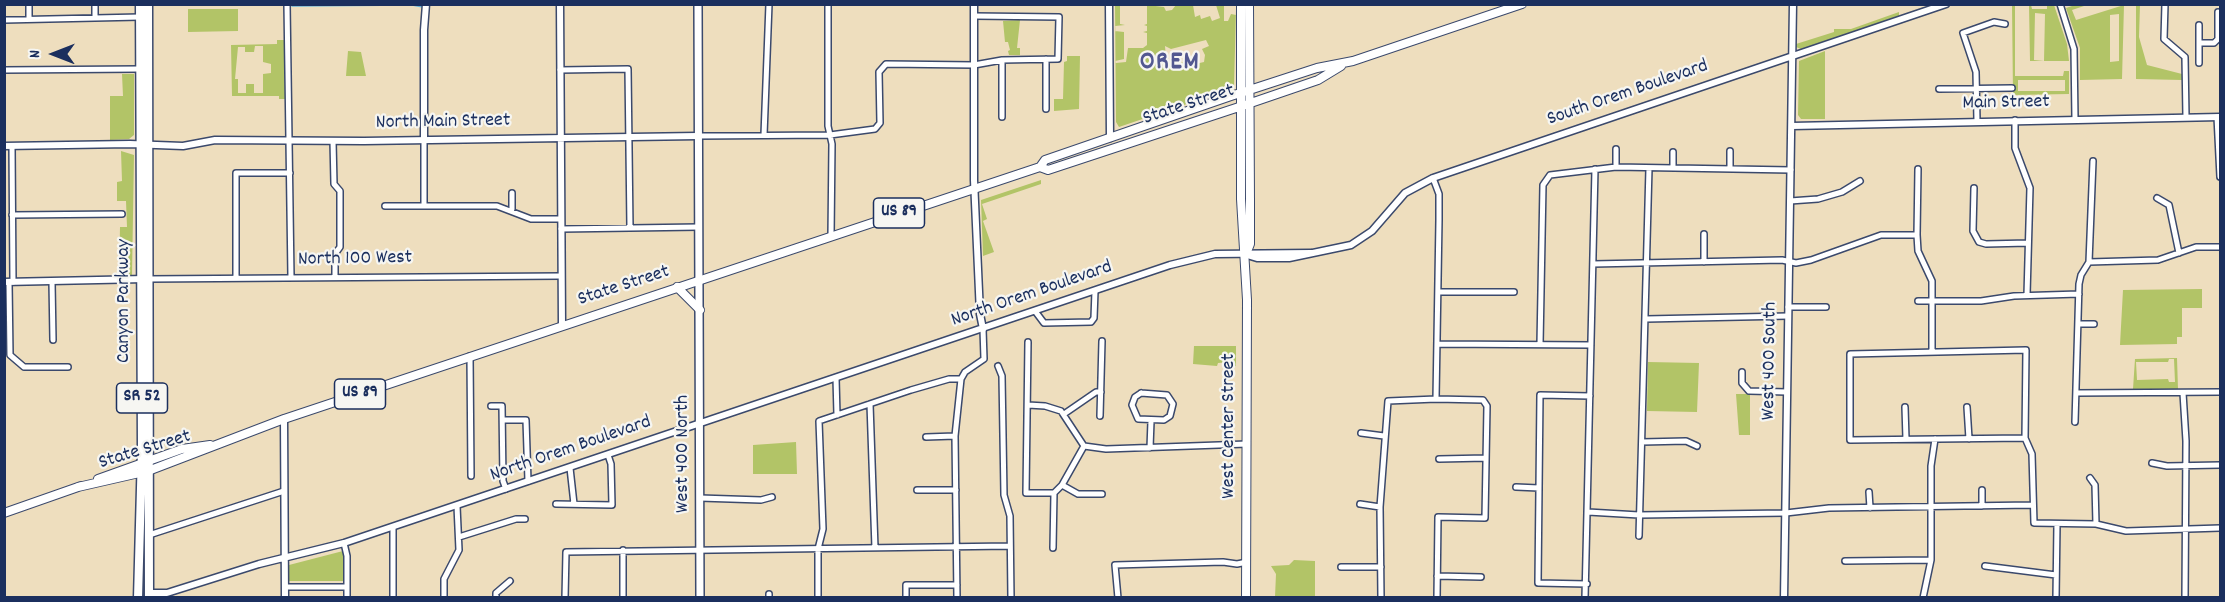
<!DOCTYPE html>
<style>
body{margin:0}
#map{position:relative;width:2225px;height:602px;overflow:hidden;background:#eedebe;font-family:Dekko,sans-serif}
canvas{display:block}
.frame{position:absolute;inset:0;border:6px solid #1b2f5e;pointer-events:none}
.north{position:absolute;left:24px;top:24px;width:60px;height:60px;-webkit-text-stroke:4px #f6f6f2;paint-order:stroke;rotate:270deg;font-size:16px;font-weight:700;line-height:24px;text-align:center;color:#1b2f5e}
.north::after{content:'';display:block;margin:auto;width:21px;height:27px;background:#1b2f5e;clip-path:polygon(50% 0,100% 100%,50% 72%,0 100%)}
</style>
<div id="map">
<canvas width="2225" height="602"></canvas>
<div class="frame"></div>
<div class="north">N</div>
</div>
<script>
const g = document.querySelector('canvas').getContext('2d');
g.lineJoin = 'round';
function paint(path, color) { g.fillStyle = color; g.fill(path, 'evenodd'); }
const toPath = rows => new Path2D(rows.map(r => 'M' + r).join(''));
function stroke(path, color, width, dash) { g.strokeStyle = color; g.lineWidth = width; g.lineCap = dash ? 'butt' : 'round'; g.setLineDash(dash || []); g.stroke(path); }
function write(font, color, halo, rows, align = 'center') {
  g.font = font + ' Dekko,sans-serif'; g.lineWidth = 4.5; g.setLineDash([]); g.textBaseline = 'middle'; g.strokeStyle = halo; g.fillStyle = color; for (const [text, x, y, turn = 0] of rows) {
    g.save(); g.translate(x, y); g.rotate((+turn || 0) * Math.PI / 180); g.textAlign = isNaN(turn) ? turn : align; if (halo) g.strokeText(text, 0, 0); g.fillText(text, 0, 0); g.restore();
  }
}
paint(toPath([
 [2078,4,2087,5,2072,10,2076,20,2124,5,2122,79,2080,80,2080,48,2066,8],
 [2119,14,2119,61,2110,62,2110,15],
 [1115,5,1120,5,1120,24,1125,25,1115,26,1115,31,1124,32,1124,59,1115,61,1116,63,1126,62,1128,48,1143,48,1147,45,1147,33,1143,32,1147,31,1147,26,1144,25,1147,24,1147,5,1164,7,1166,11,1172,10,1176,5,1193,5,1195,17,1200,15,1201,19,1210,16,1212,21,1220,18,1216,5,1224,5,1224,21,1228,21,1231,14,1236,15,1236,6,1229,5,1236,5,1236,10,1234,87,1234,88,1119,127,1116,122],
 [1206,40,1209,46,1202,49,1205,55,1204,62,1191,65,1189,59,1181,63,1180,67,1178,64,1172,68,1168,65,1163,67,1160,60,1166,58,1165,46,1171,49],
 [2012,5,2015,5,2015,76,2063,76,2064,71,2069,71,2069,94,2013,95],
 [2065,80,2065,91,2018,91,2018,80],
 [2029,5,2031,5,2032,9,2047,9,2047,5,2054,5,2067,44,2069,61,2030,61],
 [2035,13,2045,14,2044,61,2034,60],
 [2136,5,2140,5,2139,37,2147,65,2182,74,2182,80,2136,79],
 [188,9,238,9,238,31,188,32],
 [1899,12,1899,16,1801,49,1796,47,1796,44,1834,32,1834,29,1851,29],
 [1020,20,1017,48,1020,48,1020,55,1009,55,1008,51,1010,50,1008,42,1005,42,1003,21],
 [277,40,284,40,285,99,279,99,279,96,232,96,231,45,277,44],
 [255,46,263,46,263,62,271,64,271,73,263,74,263,93,254,93,254,84,246,84,246,93,238,93,238,79,235,79,238,47,245,47,245,52,254,52],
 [348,51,361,52,366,76,346,76],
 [1825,51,1825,119,1801,119,1798,115,1799,61],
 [1067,56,1080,56,1079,109,1054,111,1054,99,1063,99,1064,62,1067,61],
 [122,74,134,74,134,135,129,139,110,140,110,96,123,96],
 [121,151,134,155,132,276,119,276,120,227,127,227,126,201,117,201,117,182,122,181],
 [1041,180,1041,184,982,204,987,219,983,221,994,252,983,256,981,200],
 [2202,289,2202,308,2182,308,2182,337,2177,337,2177,344,2120,345,2123,290],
 [1194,346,1236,346,1236,366,1233,367,1230,362,1218,363,1217,366,1193,364],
 [2177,358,2178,389,2133,389,2135,359],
 [2169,359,2174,359,2175,382,2169,382,2168,379,2137,380,2136,362,2168,362],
 [1648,362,1699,363,1697,412,1647,411],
 [1736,394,1750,394,1750,435,1739,435],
 [796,442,797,474,753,474,753,445],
 [343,551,345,581,289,581,289,565],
 [1294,560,1315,561,1315,597,1275,597,1276,574,1271,566,1289,565]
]), '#b2c467');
stroke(toPath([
 [292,6,412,5,423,7]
]), '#61b3dc', 1.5);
const minor = toPath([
 [95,4,95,18],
 [287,4,291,277],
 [828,4,828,126,832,144,831,236],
 [2060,4,2074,49,2075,119],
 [2165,4,2164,39,2185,57,2186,117],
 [29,19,29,4],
 [4,20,140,17],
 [2199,43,2214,43,2218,39,2218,12],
 [1046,59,1046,109],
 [1002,60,1002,117],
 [2199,63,2199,25],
 [4,70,140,69],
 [560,70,628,69,630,228],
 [1939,89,2012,88],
 [2217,117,2220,177],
 [2015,120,2015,148,2030,188,2027,295],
 [1977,121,1976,72,1963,33,1994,22,2005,24],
 [764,135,769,4],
 [698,136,830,135,875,129,880,123,879,72,886,64,974,65,1002,60,1058,59,1059,17,974,16],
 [333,141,334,184,340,191,340,247,335,254,335,276],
 [12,146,13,282],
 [1616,149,1616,167],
 [1730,151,1730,169],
 [1673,168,1673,152],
 [1918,169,1917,235,1918,251,1932,281,1932,352],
 [1433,178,1439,194,1439,220,1436,399],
 [1974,188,1973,231,1979,242,1986,244,2028,243],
 [512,193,512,209],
 [2157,198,2169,205,2179,253],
 [1790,201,1818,199,1842,192,1860,181],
 [385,206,497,206,531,219,561,219],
 [424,206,424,140],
 [12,215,122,214],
 [561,229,699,227],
 [1704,234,1704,262],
 [2089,262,2158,260,2196,247,2220,247],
 [1593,264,1782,260,1796,263,1811,260,1881,235,1917,235],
 [236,278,236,173,290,173],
 [148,279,561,276],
 [9,282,10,355,24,367,68,367],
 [52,282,53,340],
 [1438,292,1514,292],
 [1918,301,1981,301,2014,296,2079,294],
 [1788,307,1826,307],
 [1035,311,1044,323,1091,322,1094,318,1095,291],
 [1646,319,1788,316],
 [2078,324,2094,324],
 [1028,342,1026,493,1054,493],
 [1437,344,1591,345],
 [1540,344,1543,185,1550,175,1616,167,1791,170],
 [470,356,471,476],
 [998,366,1002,376,1004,495,1010,516,1011,598],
 [1742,372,1742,383,1749,391,1787,392],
 [836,378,837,415],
 [1141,393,1167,395,1173,404,1170,416,1164,420,1138,419,1132,405,1135,397,1141,393],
 [2076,393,2220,392],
 [2183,393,2186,441,2185,598],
 [870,404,875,548],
 [1028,405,1045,406,1061,411,1084,446,1106,449,1247,444],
 [491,406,502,406,503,481,506,489],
 [1905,407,1906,439],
 [1967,407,1969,439],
 [1064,414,1096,392,1101,392],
 [1100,416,1102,341],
 [503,420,526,420,528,481],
 [2075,422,2079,284,2081,275,2089,262,2093,161],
 [1361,433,1384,436],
 [926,437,955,436],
 [2025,438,1850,440,1850,354,2026,350,2025,438,2032,454,2034,523,2096,524,2126,531,2220,528],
 [1642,442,1686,441,1697,446],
 [1150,448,1151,421],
 [1439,459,1486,458],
 [2152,463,2167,466,2220,465],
 [570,468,574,504],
 [2090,478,2095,485,2096,524],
 [1062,485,1078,494,1102,494],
 [1516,487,1539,488],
 [917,490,956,490],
 [1982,490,1982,506],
 [1869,492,1870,508],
 [700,498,761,500,772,497],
 [556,504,612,505,611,464,608,455],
 [1360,504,1380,507],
 [1588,512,1639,515,1786,513,1829,508,2032,505],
 [149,535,284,491],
 [1639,536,1649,168],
 [459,537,516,519,525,519],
 [344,543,347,556,347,598],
 [1053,548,1054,493,1062,485,1084,446],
 [623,550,623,598],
 [1845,561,1931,560],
 [1985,566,2056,575],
 [1341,567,1381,567],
 [1437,576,1481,577],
 [1587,584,1538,583,1540,395,1590,396],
 [285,587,347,587],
 [769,594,769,598],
 [393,598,393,527],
 [444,598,444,579,459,550,457,506],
 [496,598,496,593,510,581],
 [565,598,566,552,1010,546],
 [818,598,818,549,823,529,819,421,911,390,949,379,961,379,965,372,984,359,983,329],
 [906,598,906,585,957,585],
 [957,598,955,436,961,379],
 [1118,598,1115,565,1223,562,1237,564,1247,562],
 [1381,598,1380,507,1388,401,1436,399,1483,400,1487,406,1485,518,1438,517,1437,598],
 [1585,598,1595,169],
 [1923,598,1931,560,1931,466,1935,439],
 [2056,598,2057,524]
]);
const tertiary = toPath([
 [560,4,562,325],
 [974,4,974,180,980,314,983,329],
 [1109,4,1110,138],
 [1792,126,2220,117],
 [424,140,424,30,426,4],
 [4,146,130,144,183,146,215,140,364,141,698,136],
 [1247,255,1257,258,1289,258,1351,245,1372,231,1405,193,1433,178,1946,4],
 [4,282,145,279],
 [284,419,285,598],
 [149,593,167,593,259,564,344,543,1170,265,1215,254,1311,253],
 [1784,598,1793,4]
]);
const secondary = toPath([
 [698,4,700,598]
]);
const primary = toPath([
 [1241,4,1241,199,1247,300,1246,598],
 [1040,167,1048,170,1239,107,1318,80,1341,66],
 [1246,254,1250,244,1250,203,1249,4],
 [677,287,700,310],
 [98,479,182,449,210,445],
 [78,487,148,471,284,419,1040,167,1045,160,1231,96,1317,68,1353,61,1522,4],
 [4,513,81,486]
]);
const trunk = toPath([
 [148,4,149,598],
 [138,598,142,451,140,4]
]);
stroke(minor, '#3b496c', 8);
stroke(tertiary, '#3b496c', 9);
stroke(secondary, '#3b496c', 10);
stroke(primary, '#3b496c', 10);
stroke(trunk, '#3b496c', 11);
stroke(minor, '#fff', 5);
stroke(tertiary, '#fff', 6);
stroke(secondary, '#fff', 7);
stroke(primary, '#fff', 8);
stroke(trunk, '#fff', 8);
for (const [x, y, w] of [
 [899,213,51],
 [360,394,51],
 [142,398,51]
]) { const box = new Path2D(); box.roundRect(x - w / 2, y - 15, w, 30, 4.5); g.fillStyle = '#f6f6f2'; g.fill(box); stroke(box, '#1b2f5e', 1.5); }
write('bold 18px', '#1b2f5e', null, [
 ["US 89",899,213],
 ["US 89",360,394],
 ["SR 52",142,398]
]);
write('20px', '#1b2f5e', '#f6f6f2', [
 ["South Orem Boulevard",1628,94,-19],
 ["Main Street",2006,104,-1],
 ["State Street",1189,106,-18],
 ["North Main Street",443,123,-1],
 ["North 100 West",355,260,-1],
 ["State Street",624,287,-18],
 ["North Orem Boulevard",1032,295,-19],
 ["Canyon Parkway",125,301,-90],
 ["West 400 South",1771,361,-89],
 ["West Center Street",1230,426,-90],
 ["North Orem Boulevard",571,450,-19],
 ["State Street",145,451,-17],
 ["West 400 North",684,454,-90]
]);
g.letterSpacing = '1.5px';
write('bold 26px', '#525891', '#f6f6f2', [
 ["OREM",1170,64]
]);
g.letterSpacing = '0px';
</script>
